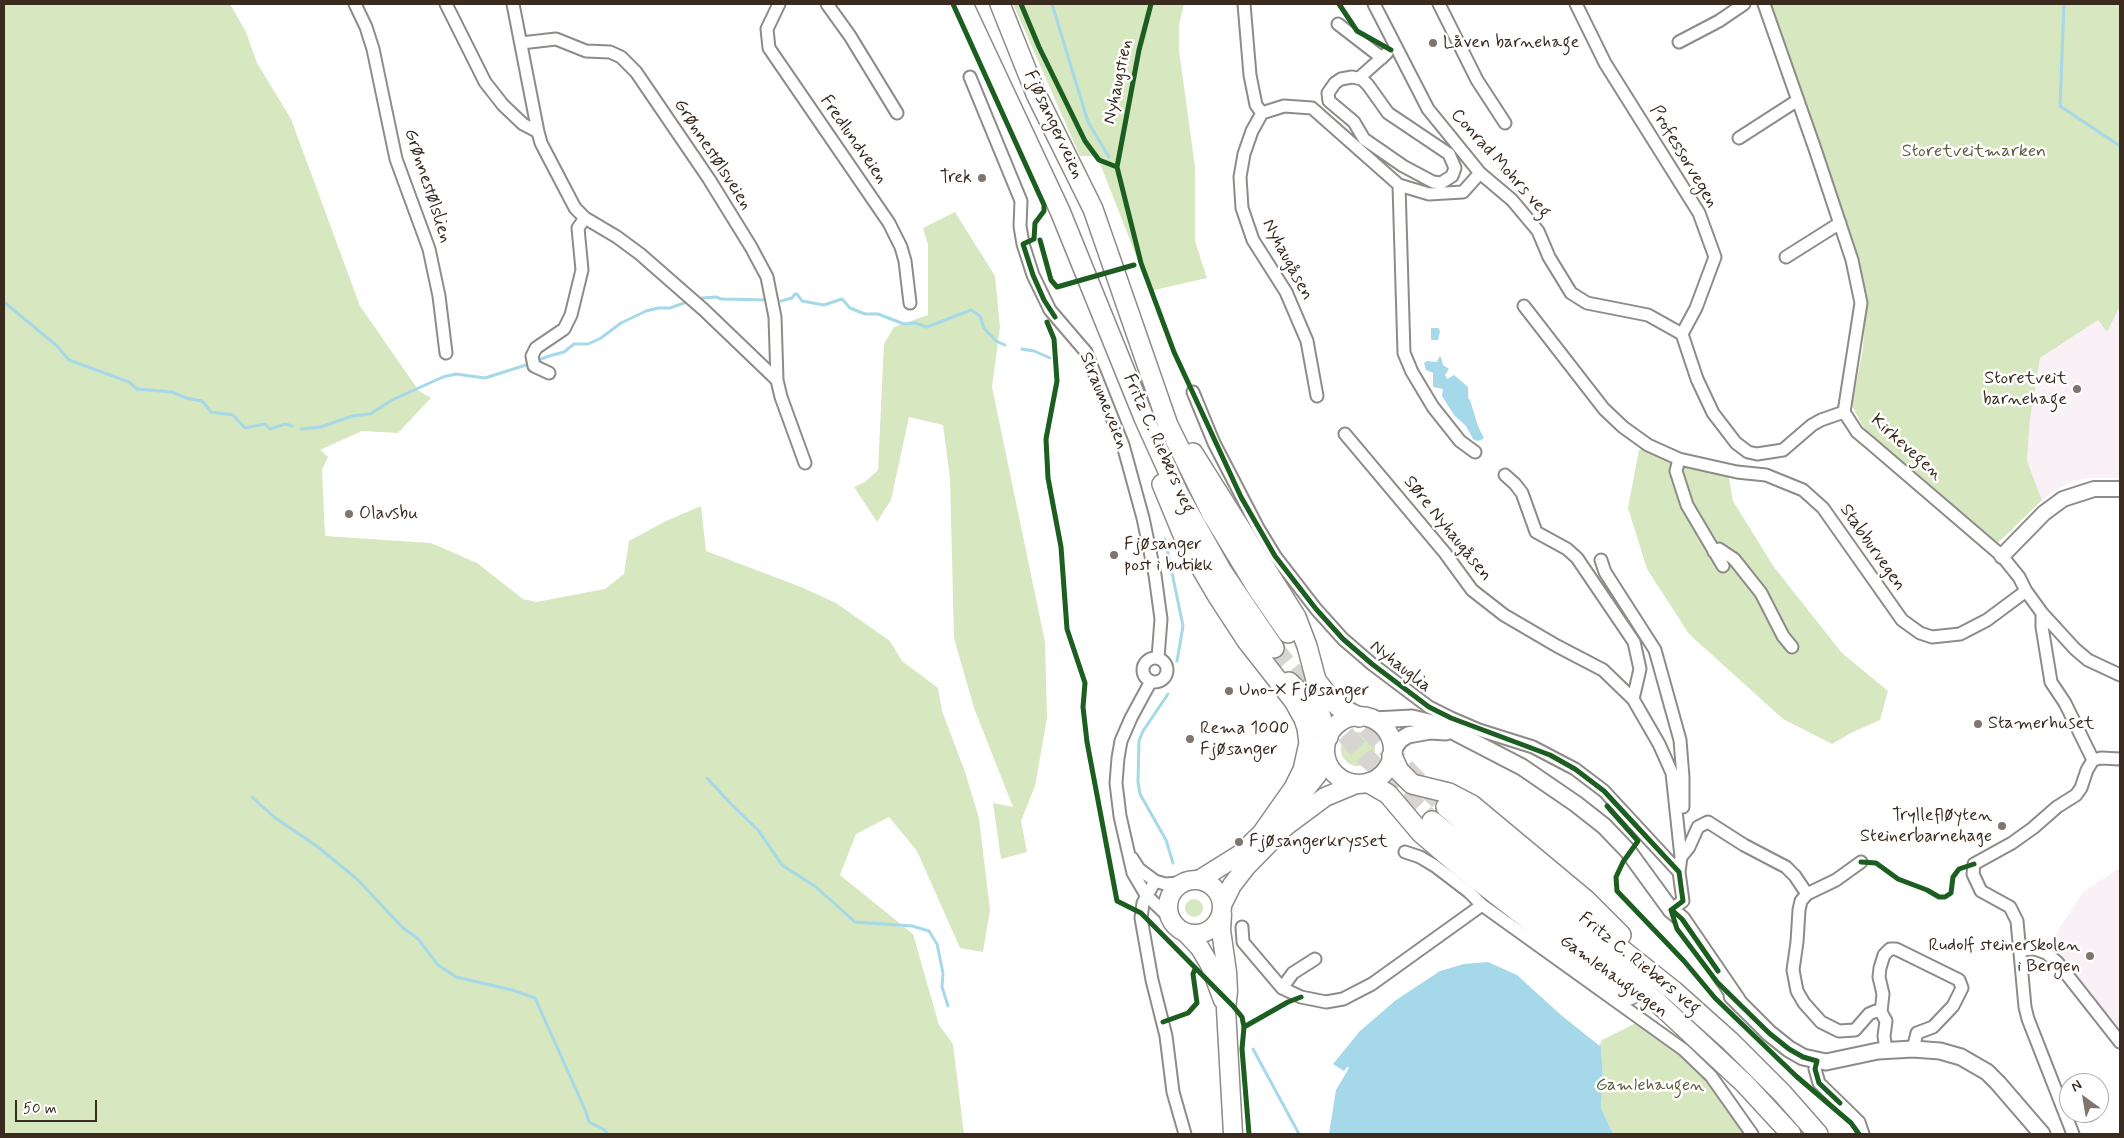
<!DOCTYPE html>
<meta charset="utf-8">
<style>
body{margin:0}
#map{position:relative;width:2124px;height:1138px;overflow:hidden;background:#fff;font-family:Mynerve,sans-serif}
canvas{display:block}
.frame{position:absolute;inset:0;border:5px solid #3b2a1e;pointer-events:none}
.north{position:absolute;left:2059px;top:1073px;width:50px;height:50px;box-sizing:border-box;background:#fff;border:1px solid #b1aaa5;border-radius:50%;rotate:328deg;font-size:14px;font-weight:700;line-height:20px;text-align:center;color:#3b2a1e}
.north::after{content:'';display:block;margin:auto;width:18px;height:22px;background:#80756d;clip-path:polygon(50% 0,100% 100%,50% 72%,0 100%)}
.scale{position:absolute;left:15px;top:1100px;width:82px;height:22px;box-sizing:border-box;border:2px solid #3b2a1e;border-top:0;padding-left:6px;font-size:15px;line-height:18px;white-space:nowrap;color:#3b2a1e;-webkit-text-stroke:4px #fff;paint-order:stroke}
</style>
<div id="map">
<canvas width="2124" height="1138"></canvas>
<div class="frame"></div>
<div class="north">N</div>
<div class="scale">50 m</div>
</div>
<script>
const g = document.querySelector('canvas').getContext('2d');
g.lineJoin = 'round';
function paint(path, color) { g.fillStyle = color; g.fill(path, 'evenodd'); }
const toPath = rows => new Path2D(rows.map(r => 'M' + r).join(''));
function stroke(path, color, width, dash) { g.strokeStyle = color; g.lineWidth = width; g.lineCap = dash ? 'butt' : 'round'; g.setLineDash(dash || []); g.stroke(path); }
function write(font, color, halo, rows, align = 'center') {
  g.font = font + ' Mynerve,sans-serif'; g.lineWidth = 5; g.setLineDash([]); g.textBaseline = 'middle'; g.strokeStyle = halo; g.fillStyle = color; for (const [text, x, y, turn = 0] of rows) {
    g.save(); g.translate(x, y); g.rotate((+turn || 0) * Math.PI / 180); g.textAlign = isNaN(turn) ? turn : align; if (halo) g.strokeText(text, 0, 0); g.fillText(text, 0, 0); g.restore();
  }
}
paint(toPath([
 [2120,306,2120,478,2088,478,2071,482,2056,490,2042,500,2027,461,2030,419,2040,358,2098,320,2107,332],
 [2120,868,2120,1028,2068,971,2051,941,2084,891]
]), '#f9f1f5');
paint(toPath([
 [4,4,230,4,246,32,257,63,291,119,360,306,419,391,431,398,398,433,362,431,320,450,328,457,322,470,325,536,431,543,477,563,523,599,536,602,605,589,624,574,629,541,664,522,701,506,706,551,801,587,836,603,890,641,902,661,938,688,942,711,965,772,979,818,990,910,983,952,960,948,917,851,889,817,856,834,840,875,913,934,939,1025,953,1044,964,1134,4,1134],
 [1013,4,1184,4,1179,25,1179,50,1195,167,1195,241,1207,278,1150,291,1097,156,1080,156],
 [1770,4,2120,4,2120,306,2107,332,2098,320,2040,358,2030,419,2027,461,2042,500,1998,543,1957,511,1868,435,1852,406,1863,348,1866,304],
 [955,212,995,276,1000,327,992,387,1045,642,1047,718,1035,786,1021,821,1027,852,1001,859,993,803,1013,807,974,708,954,638,950,478,943,425,909,417,891,500,877,522,854,487,865,482,878,470,884,344,894,327,928,315,928,245,923,228],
 [1651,445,1679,455,1726,462,1733,501,1774,567,1842,653,1888,691,1880,720,1851,733,1832,744,1783,719,1689,634,1647,569,1628,508,1639,450],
 '1341 749a17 17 0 1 1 34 0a17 17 0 1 1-34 0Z',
 '1185 908a9 9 0 1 1 18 0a9 9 0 1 1-18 0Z',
 [1636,1023,1673,1043,1690,1057,1747,1134,1613,1134,1601,1108,1603,1079,1601,1048,1599,1045,1602,1040]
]), '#d7e7c0');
paint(toPath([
 [1431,328,1438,328,1440,331,1438,340,1431,340],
 [1439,357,1441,357,1443,365,1449,369,1445,375,1447,379,1454,375,1468,387,1468,398,1470,400,1478,426,1484,438,1481,440,1477,441,1473,439,1466,426,1454,415,1442,396,1443,389,1433,387,1433,373,1426,370,1424,363,1427,361,1437,362],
 [1488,962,1517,975,1561,1015,1601,1047,1603,1079,1601,1108,1613,1134,1329,1134,1336,1090,1349,1068,1347,1067,1344,1071,1333,1064,1360,1031,1396,1000,1440,971,1464,964]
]), '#a5d9e9');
stroke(toPath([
 [1052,4,1088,122,1109,157],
 [2064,4,2060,106,2120,146],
 [702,298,716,297,721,299,767,300],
 [781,301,792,298,795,294,797,294,802,301,824,305,842,299,850,308,865,314,878,314,904,324,915,323,927,327,971,310,980,316,984,328,996,341,1005,345],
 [4,302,56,345,69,360,129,382,137,389,172,392,186,398,202,401,211,412,233,415,245,428,265,424,270,429,285,424,292,426],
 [1022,349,1034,351,1050,358],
 [301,429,321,427,352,416,370,414,392,400,443,377,456,374,485,378,526,365,549,356,564,352,574,344,588,344,601,338,621,323,646,311,658,308,670,308,684,303],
 [1165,539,1183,626,1177,661],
 [1168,694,1143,731,1139,741,1138,782,1140,794,1166,840,1173,863],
 [707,778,732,805,758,830,782,865,816,887,855,922,912,926,929,931,937,944,943,973,942,987,948,1006],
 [252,797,274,817,318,847,357,879,402,927,418,939,438,965,456,977,512,990,535,998,586,1112,589,1122,605,1130,607,1134],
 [1253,1049,1299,1134]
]), '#a5d9e9', 3);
stroke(toPath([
 [1274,648,1332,720,1365,756,1432,821],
 [1347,707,1414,777,1446,807]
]), '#d8d4d2', 19, [19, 9]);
const minor = toPath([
 [355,4,366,27,373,49,396,159,429,249,439,296,446,353],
 [446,4,485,82,503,105,523,124,538,132],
 [513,4,538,132,541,143,575,208,585,218,617,237,640,254,704,310,777,380],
 [779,4,767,29,769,48,889,223,901,247,905,261,910,303],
 [827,4,850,36,897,113],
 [1244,4,1250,75,1256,105,1262,113],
 [1374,4,1428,109,1480,173,1512,200,1538,231,1549,257,1571,293,1587,303,1648,315,1682,334,1697,379,1713,413,1736,443,1748,452,1757,454,1783,450,1812,425,1821,420,1844,412],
 [1439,4,1477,80,1505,123],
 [1576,4,1605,63,1699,213,1715,257,1696,308,1682,334],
 [1764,4,1815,149,1852,260,1861,303,1844,412,1857,432,1869,442,2002,556,2019,577,2026,591,2042,613,2075,649,2088,660,2120,675],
 [1338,24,1382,58],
 [1679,42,1719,21,1744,4],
 [521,43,556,39,586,51,610,52,621,57,636,72,709,179,751,247,767,277,775,317,777,380,781,397,805,463],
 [970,77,1021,201,1020,226,1023,244,1033,275,1050,310,1086,352,1123,445,1143,518,1155,575,1161,619,1158,658],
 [1352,77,1362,79,1368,85,1388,113,1449,154,1455,168,1452,176,1441,183,1433,182,1403,166,1364,139,1354,122,1329,101,1328,93,1335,83,1341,79,1352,77],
 [1359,78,1387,53],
 [1739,138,1798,100],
 [1399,185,1404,353,1412,372,1433,407,1460,441,1475,452],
 [1786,257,1840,223],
 [1524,306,1604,409,1623,427,1648,445,1679,459,1737,472,1766,475,1803,490,1823,508,1902,620,1920,633,1932,637,1960,634,1987,620,2026,591],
 [549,373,534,366,532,356,536,348,564,329,571,315,582,270,578,228,585,218],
 [1193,392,1214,443,1258,528,1275,556,1316,609,1343,639,1372,664,1429,707,1451,718,1479,730,1533,747,1575,769,1604,791,1679,872],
 [1317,396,1307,341,1286,292,1253,240,1242,208,1240,177,1244,154,1252,131,1262,113,1284,106,1312,108,1399,185,1429,194,1463,192,1480,173],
 [1345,434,1445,553,1472,590,1504,615,1557,646,1603,670,1633,699,1659,744,1672,773,1681,857,1679,872,1683,901,1671,910],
 [1679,459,1676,471,1687,505,1723,566],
 [1505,475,1515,484,1522,493,1536,532,1567,549,1577,558,1634,642,1640,669,1633,699],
 [1714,552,1719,549,1734,559,1761,593,1783,636,1792,647],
 [1601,560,1605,572,1655,650,1680,740,1683,777,1683,807],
 [2042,613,2042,627,2051,682,2065,703,2093,760],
 '1143 670a12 12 0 1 1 24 0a12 12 0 1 1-24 0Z',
 [1151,681,1131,718,1121,741,1118,758,1116,783,1120,816,1133,873,1146,895,1169,917],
 [1405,852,1420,857,1435,866,1469,892,1482,905,1684,1050,1711,1076,1752,1134],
 [1681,857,1689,847,1698,827,1708,822,1744,845,1786,867,1795,876,1807,894,1801,901,1799,910,1797,942,1793,970,1797,991,1804,1003,1821,1022,1839,1031,1855,1030,1869,1014,1876,1011,1881,1012,1886,1021,1884,1036,1886,1050],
 [1132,858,1139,869,1155,881,1165,884,1181,883],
 [1155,881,1143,903,1141,918,1152,980,1166,1036,1173,1092,1185,1134],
 [1807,894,1836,880,1861,862],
 [1242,927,1243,942,1282,988,1301,997,1326,1002,1343,999,1372,984,1482,905],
 [2021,950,2035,949,2046,953,2057,962,2120,1042],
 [1282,988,1293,973,1315,959],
 [1881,1012,1883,994,1879,977,1880,968,1884,955,1890,949,1896,949,1959,980,1962,988,1953,1006,1933,1027,1917,1033,1913,1049],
 [1817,1061,1815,1069,1819,1083,1859,1122,1863,1134],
 [2073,1134,2028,1019,2025,1007,2017,921,2010,907,1981,891,1973,874,1974,864,2012,843,2033,828,2057,807,2076,795,2081,788,2087,770,2093,760,2101,758,2120,759]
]);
const tertiary = toPath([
 [2002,556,2044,513,2063,499,2094,489,2120,489]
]);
const secondary = toPath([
 [1374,720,1412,718,1441,725,1522,767,1576,804,1604,826,1628,851,1671,910,1682,919,1738,1001],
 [1393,750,1400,740,1408,735,1430,731,1446,732],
 [1732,996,1769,1033,1789,1049,1803,1057,1826,1062,1878,1051,1913,1049,1940,1051,1961,1057,1987,1072,1998,1083,2042,1134]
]);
const primary = toPath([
 '1325 750a34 34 0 1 1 68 0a34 34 0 1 1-68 0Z',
 '1168 907a27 27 0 1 1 54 0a27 27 0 1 1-54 0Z',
 [1199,880,1239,855,1263,832,1287,813,1317,775,1325,754],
 [1222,905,1232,885,1246,867,1286,826,1325,797,1356,784],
 [1222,914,1221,930,1227,972,1228,991,1226,1009,1233,1134],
 [1186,933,1200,948,1210,965,1223,1000]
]);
const trunk = toPath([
 [963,4,1060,211,1144,418,1178,493,1221,570,1274,648],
 [1000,4,1036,94,1093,209,1168,425,1212,514,1257,588,1288,633],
 [1193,453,1296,617,1307,646,1316,680,1331,700,1340,708,1359,717],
 [1162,484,1186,542,1217,595,1247,641,1294,701,1304,719,1307,728,1309,743,1303,770,1294,788,1263,832],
 [1289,682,1314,706,1320,714,1328,737],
 [1392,756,1399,771,1412,784,1449,793,1472,805,1586,900,1621,935],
 [1369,783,1388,794,1421,833,1457,864,1572,954,1630,995],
 [1446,807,1500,853,1674,991,1731,1042,1782,1093,1818,1134],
 [1432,821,1658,1003,1745,1084,1791,1134]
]);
stroke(minor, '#8e8b88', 15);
stroke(tertiary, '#8e8b88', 18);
stroke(secondary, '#8e8b88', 19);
stroke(primary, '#8e8b88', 21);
stroke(trunk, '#8e8b88', 22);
stroke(minor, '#fff', 11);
stroke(tertiary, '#fff', 14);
stroke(secondary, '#fff', 15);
stroke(primary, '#fff', 18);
stroke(trunk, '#fff', 19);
stroke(toPath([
 [953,4,1044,205,1044,211,1035,223,1034,239,1023,244,1033,275,1044,300,1055,317],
 [1021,4,1039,47,1085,141,1099,160,1117,167,1141,263,1174,352,1241,497,1275,556,1316,609,1343,639,1372,664,1429,707,1451,718,1550,755,1575,769,1604,791,1679,872,1683,901,1671,910],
 [1339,4,1357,31,1391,50],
 [1117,167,1139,50,1151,4],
 [1040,240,1051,280,1057,287,1134,265],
 [1047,322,1054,339,1057,381,1046,439,1048,478,1061,547,1067,629,1085,683,1083,707,1087,742,1117,901,1141,913,1233,1006,1242,1017,1244,1027,1242,1049,1249,1134],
 [1607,806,1638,841,1623,862,1616,877,1617,891,1684,961,1715,998,1796,1076,1851,1123,1859,1134],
 [1861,862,1876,863,1898,879,1927,890,1939,897,1945,897,1951,893,1953,877,1959,869,1974,864],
 [1671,910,1677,929,1717,982,1769,1033,1789,1049,1803,1057,1817,1061,1815,1069,1819,1083,1840,1103],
 [1673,911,1682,919,1718,971],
 [1163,1022,1188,1013,1197,1003,1193,974,1195,969],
 [1244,1027,1288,1002,1301,997]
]), '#1b5e20', 5);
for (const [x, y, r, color] of [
 [1433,43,5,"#80756d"],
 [982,178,5,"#80756d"],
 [2077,389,5,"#80756d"],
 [349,514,5,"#80756d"],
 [1114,555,5,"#80756d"],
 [1229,691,5,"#80756d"],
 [1978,724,5,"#80756d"],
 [1190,739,5,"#80756d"],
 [2002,826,5,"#80756d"],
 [1239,842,5,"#80756d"],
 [2090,956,5,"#80756d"]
]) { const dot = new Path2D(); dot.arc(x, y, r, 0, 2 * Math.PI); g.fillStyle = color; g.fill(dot); stroke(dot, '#fff', 2); }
write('18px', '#3b2a1e', '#fff', [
 ["Låven barnehage",1443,43],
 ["Trek",972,178,"right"],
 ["Storetveit",2067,379,"right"],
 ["barnehage",2067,400,"right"],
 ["Olavsbu",359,514],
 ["Fjøsanger",1124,545],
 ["post i butikk",1124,566],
 ["Uno-X Fjøsanger",1239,691],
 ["Stamerhuset",1988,724],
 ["Rema 1000",1200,729],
 ["Fjøsanger",1200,750],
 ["Tryllefløyten",1992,816,"right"],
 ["Steinerbarnehage",1992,837,"right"],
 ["Fjøsangerkrysset",1249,842],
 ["Rudolf steinerskolen",2080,946,"right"],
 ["i Bergen",2080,967,"right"]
], 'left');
write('18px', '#3b2a1e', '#fff', [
 ["Nyhaugstien",1119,82,-78],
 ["Fjøsangerveien",1053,125,65],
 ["Fredlundveien",853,140,55],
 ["Grønnestølsveien",712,155,57],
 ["Professorvegen",1683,157,59],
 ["Conrad Mohrs veg",1500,164,48],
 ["Grønnestølslien",427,186,72],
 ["Nyhaugåsen",1287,260,62],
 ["Straumeveien",1103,401,68],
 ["Fritz C. Riebers veg",1158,444,66],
 ["Kirkevegen",1906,448,42],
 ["Søre Nyhaugåsen",1447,529,51],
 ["Stabburvegen",1872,548,55],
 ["Nyhauglia",1400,667,38],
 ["Fritz C. Riebers veg",1639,964,39],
 ["Gamlehaugvegen",1613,977,36]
]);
write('18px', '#605d3f', '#fff', [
 ["Storetveitmarken",1974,152],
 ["Gamlehaugen",1650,1086]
]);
</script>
